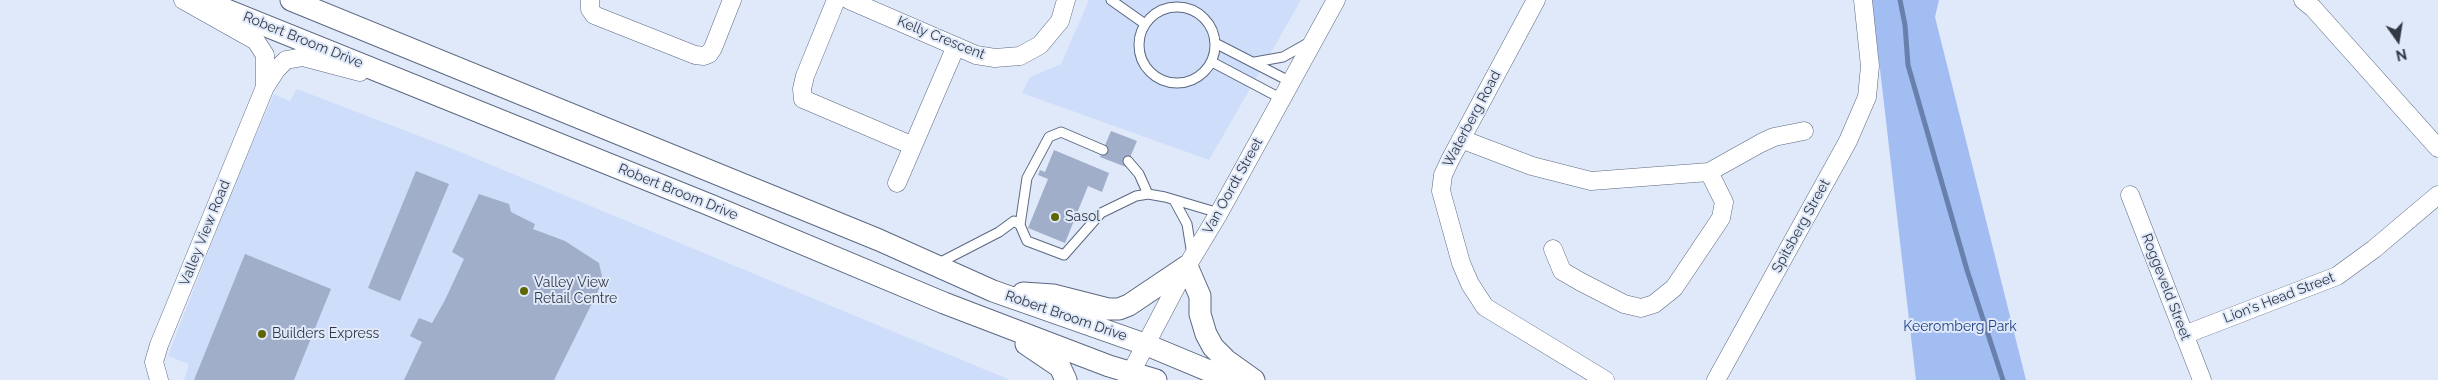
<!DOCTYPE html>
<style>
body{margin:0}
#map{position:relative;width:2438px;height:380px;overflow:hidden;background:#dfe9fa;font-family:Raleway,sans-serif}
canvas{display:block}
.north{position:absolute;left:2373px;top:15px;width:50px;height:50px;-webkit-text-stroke:4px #dfe9fa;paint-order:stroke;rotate:167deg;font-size:14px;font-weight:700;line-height:20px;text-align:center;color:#333944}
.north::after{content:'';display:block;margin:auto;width:18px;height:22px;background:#333944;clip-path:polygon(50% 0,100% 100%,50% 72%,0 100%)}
</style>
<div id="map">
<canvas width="2438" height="380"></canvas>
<div class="north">N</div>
</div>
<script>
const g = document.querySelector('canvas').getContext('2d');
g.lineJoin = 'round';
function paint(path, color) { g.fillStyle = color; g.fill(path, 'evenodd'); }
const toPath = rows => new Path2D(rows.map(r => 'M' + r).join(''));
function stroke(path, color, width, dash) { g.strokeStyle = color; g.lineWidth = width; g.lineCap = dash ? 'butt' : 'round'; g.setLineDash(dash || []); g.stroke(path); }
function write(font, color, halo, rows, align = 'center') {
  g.font = font + ' Raleway,sans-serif'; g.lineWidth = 4; g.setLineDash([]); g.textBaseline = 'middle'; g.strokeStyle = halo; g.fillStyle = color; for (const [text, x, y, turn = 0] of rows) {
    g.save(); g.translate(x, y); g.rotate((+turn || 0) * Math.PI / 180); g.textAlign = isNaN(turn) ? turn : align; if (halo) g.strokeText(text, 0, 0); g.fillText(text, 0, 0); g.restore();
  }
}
paint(toPath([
 [1089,0,1301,0,1209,160,1022,93,1030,77,1061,64],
 [297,89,453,149,1010,380,184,380,189,364,168,356,232,190,274,94,290,101]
]), '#ceddfa');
paint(toPath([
 [1872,0,1939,0,1935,17,2026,380,1916,380]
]), '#a2bdf2');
stroke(toPath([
 [1900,0,1905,25,1908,65,1967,270,2003,380]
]), '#6a80ac', 5);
paint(toPath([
 [1111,131,1137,141,1126,167,1100,157],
 [1054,150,1109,173,1102,192,1088,186,1065,243,1028,228,1048,179,1038,175,1040,170,1045,172],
 [416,171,449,184,400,301,368,288],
 [479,194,509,204,511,212,535,224,533,229,565,241,599,263,603,281,554,380,404,380,422,342,410,336,419,318,432,323,445,300,464,259,452,252],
 [245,254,331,289,294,380,194,380]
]), '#a0aeca');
const service = toPath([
 [1111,0,1145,24],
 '1139 45a38 38 0 1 1 76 0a38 38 0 1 1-76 0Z',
 [1215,43,1291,82],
 [1212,62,1282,99],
 [1255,62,1283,57,1308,43],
 [1128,161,1139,174,1148,194],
 [1174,200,1187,224,1192,255],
 [1020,225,1027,178,1049,137,1061,132,1103,150],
 [937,264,999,232,1014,221,1020,225,1027,241,1064,255,1101,213,1136,196,1148,194,1165,197,1219,213]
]);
const minor = toPath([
 [183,0,256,41,265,55,265,87],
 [590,0,590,9,594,15,695,55,704,56,709,54,713,48,732,0],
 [836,0,805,76,802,89,803,99,911,145],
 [849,0,976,55,995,58,1020,56,1040,45,1060,21,1066,0],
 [1536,0,1450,160,1443,175,1441,191,1461,263,1470,284,1485,307,1605,380],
 [2303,0,2313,8,2438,148],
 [1461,139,1532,166,1591,181,1709,172,1761,143,1774,137,1804,131],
 [897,183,956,46],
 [2130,195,2202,380],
 [1553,249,1562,271,1581,282,1624,304,1641,308,1654,304,1674,288,1721,218,1724,202,1709,172],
 [2184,335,2337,276,2374,249,2438,195],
 [159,380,154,362,159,345,265,87,276,70,286,60,303,57,360,72],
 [1127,380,1187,266,1219,213,1336,0],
 [1716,380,1848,141,1867,97,1870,66,1863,0]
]);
const tertiary = toPath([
 [202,0,710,205,944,303,1109,366,1156,380],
 [291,0,879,240,993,291,1147,345,1231,380],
 [1023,293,1053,295,1108,309,1119,309,1129,305,1187,266,1200,296,1200,314,1206,334,1213,347,1226,360,1254,380],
 [1026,344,1060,367,1066,380]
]);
stroke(service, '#5b6881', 11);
stroke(minor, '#5b6881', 19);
stroke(tertiary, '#5b6881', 23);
stroke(service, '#fff', 9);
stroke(minor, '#fff', 18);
stroke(tertiary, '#fff', 21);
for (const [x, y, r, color] of [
 [1055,217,5,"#5f6500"],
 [524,291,5,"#5f6500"],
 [262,334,5,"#5f6500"]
]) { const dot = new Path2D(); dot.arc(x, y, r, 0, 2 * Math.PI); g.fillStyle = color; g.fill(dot); stroke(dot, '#dfe9fa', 2); }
write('14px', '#333944', '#dfe9fa', [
 ["Kelly Crescent",941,38,22],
 ["Robert Broom Drive",303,40,22],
 ["Waterberg Road",1472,119,-62],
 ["Van Oordt Street",1233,186,-61],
 ["Robert Broom Drive",678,192,22],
 ["Spitsberg Street",1801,226,-61],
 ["Valley View Road",205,233,-68],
 ["Roggeveld Street",2166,287,69],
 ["Lion's Head Street",2279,298,-21],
 ["Robert Broom Drive",1066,316,19]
]);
write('14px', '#333944', '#dfe9fa', [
 ["Sasol",1065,217],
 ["Valley View",534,283],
 ["Retail Centre",534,299],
 ["Builders Express",272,334]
], 'left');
write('14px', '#214185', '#dfe9fa', [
 ["Keeromberg Park",1960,327]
]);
</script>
